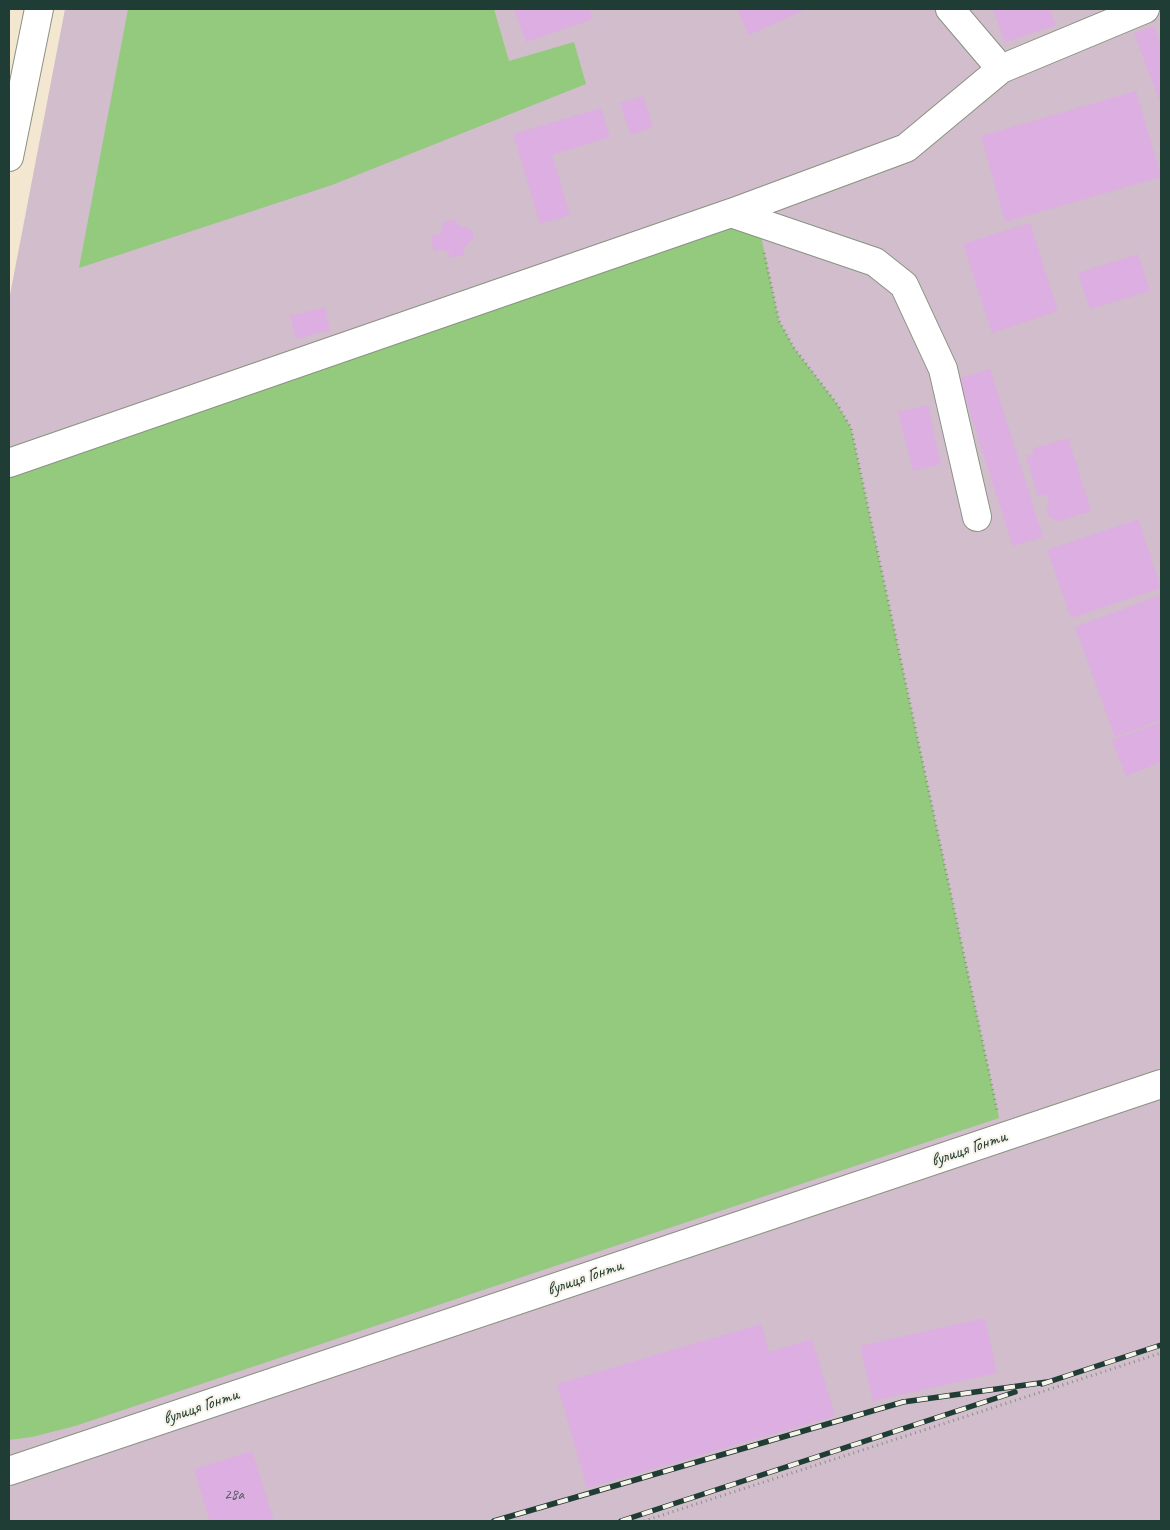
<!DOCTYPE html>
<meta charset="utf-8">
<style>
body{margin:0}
#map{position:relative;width:1170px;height:1530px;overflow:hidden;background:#f4e7d1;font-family:Caveat,sans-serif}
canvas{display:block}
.frame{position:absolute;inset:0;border:10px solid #1f3d34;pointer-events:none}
</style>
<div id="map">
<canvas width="1170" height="1530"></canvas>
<div class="frame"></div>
</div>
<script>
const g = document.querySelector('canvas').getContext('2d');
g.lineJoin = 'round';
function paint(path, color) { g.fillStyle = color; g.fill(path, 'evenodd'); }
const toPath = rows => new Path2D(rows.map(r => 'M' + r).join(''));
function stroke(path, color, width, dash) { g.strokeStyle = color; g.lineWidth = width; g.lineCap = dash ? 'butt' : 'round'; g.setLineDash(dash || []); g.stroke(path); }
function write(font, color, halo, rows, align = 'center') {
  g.font = font + ' Caveat,sans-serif'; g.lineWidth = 4; g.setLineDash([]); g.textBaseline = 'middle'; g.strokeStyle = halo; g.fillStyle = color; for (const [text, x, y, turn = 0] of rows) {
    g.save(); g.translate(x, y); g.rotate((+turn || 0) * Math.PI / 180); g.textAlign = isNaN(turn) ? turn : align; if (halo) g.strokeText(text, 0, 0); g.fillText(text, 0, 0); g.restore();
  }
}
paint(toPath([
 [65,9,1161,9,1161,1521,9,1521,9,300]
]), '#d1bdcb');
paint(toPath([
 [128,9,494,9,509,61,574,42,586,84,332,185,79,268],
 [731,213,758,222,779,321,794,348,837,404,851,428,999,1118,75,1426,32,1437,9,1440,9,461]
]), '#93ca7d');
paint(toPath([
 [514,9,589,9,593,19,526,42],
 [737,9,807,9,749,35],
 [993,9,1050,9,1056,25,1005,42],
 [1154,26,1161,46,1160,102,1134,33],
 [1136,91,1161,177,1005,222,981,136],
 [643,96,653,127,631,135,620,103],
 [601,108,610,137,552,155,570,215,540,224,513,134],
 [456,219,457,225,472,230,474,238,463,249,464,255,450,258,449,253,443,250,434,251,431,236,439,235,443,228,442,223],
 [1030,223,1058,311,992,333,963,244],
 [1138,254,1150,291,1090,309,1078,273],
 [325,307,330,330,296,339,290,316],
 [990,369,1043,537,1013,546,959,378],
 [928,405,941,464,913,471,898,412],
 [1068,438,1091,511,1055,522,1053,517,1049,518,1046,507,1050,506,1046,494,1038,496,1026,456,1034,454,1032,449],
 [1138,519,1161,588,1071,618,1047,550],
 [1161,595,1161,720,1115,737,1075,627],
 [1161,722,1161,762,1126,776,1112,740],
 [985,1318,997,1373,873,1401,860,1346],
 [761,1324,769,1352,812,1339,835,1416,587,1488,557,1384],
 [252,1451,274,1521,210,1521,194,1469]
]), '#ddaee1');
const minor = toPath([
 [950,9,1001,69,1145,9],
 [9,157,39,9],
 [731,213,875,262,904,285,943,369,977,517],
 [9,463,731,213,906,148,1001,69],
 [9,1471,1161,1084]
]);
stroke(minor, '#8a9282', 30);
stroke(toPath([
 [764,253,779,321,794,348,837,404,851,428,997,1110],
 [644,1521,1161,1353]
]), '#8a9282', 3, [1, 4]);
stroke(minor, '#fff', 28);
const rail = toPath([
 [1042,1384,1161,1345],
 [494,1521,903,1402,1047,1382],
 [621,1521,1015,1392]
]);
stroke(rail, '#1f3d34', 5.5);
stroke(rail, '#f7f3e8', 4, [11]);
write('15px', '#4e595f', null, [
 ["28а",234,1495]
]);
write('18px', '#1f3d34', '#f7f3e8', [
 ["вулиця Гонти",969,1149,-19],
 ["вулиця Гонти",585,1278,-19],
 ["вулиця Гонти",201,1407,-19]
]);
</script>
